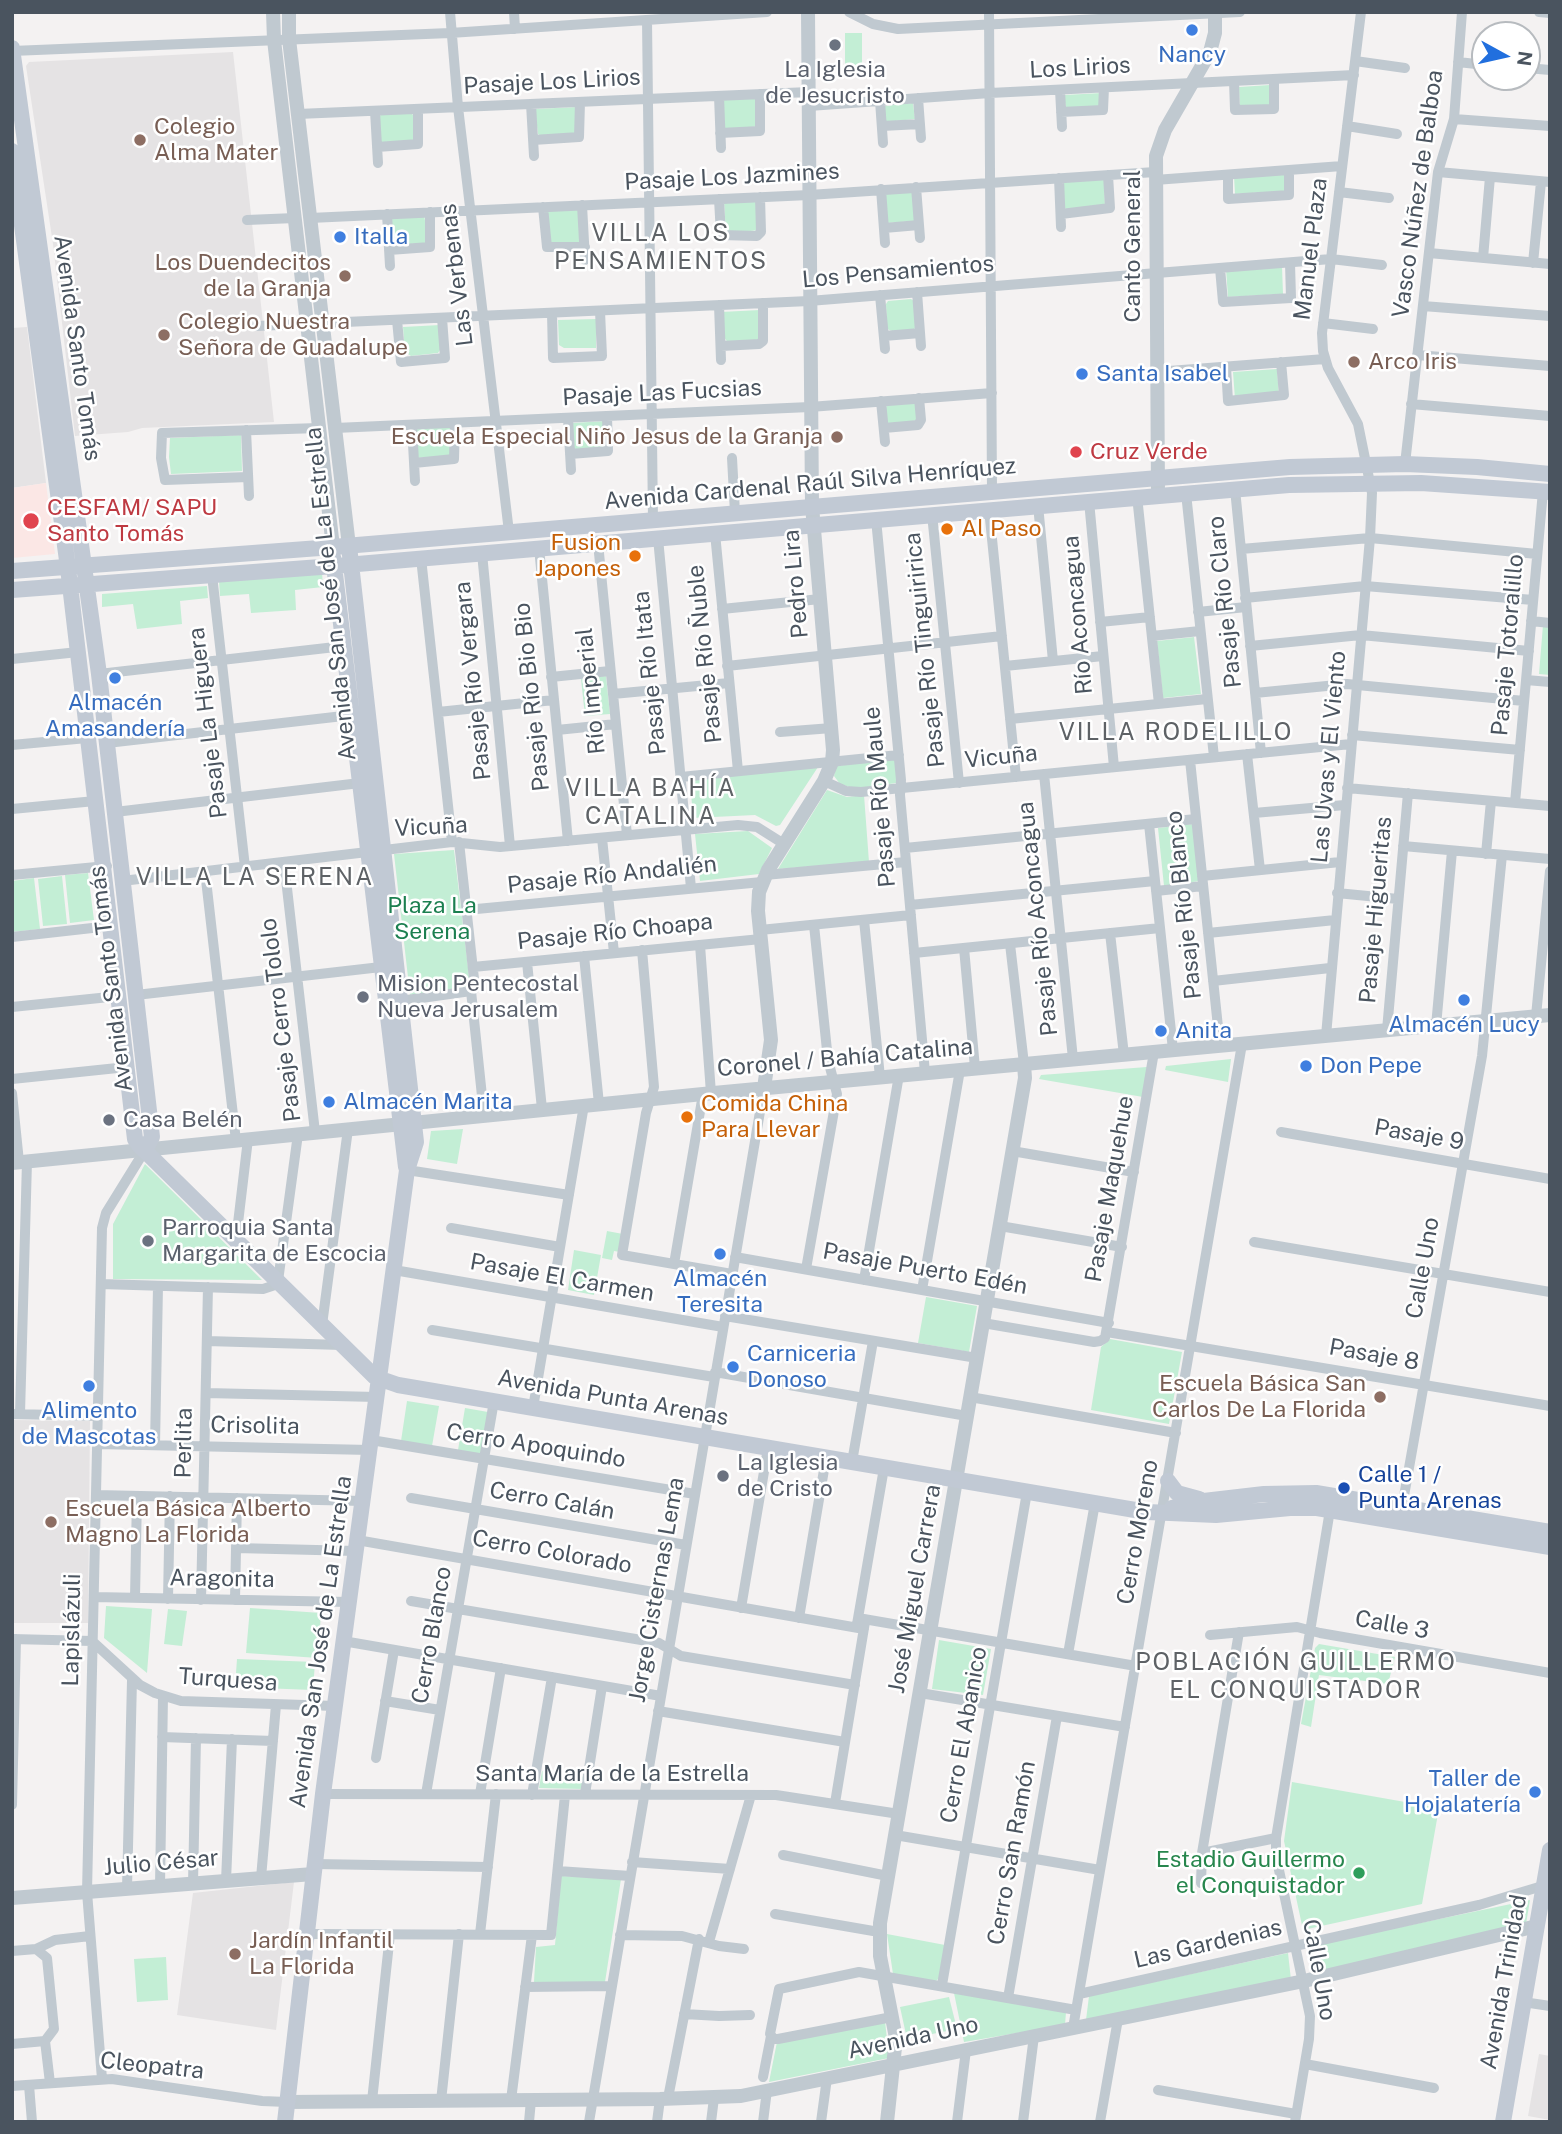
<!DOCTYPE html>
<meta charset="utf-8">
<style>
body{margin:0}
#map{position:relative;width:1562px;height:2134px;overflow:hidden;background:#f4f2f2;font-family:"Public Sans",sans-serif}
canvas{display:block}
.frame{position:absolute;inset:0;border:14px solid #4a545f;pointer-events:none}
.north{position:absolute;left:1471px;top:21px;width:70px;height:70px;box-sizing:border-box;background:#fff;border:2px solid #b7bbbf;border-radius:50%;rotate:98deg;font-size:19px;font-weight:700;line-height:28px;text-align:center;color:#4a545f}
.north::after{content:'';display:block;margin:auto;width:24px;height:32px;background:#216fde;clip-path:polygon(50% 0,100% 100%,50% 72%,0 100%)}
</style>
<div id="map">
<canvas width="1562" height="2134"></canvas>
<div class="frame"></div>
<div class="north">N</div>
</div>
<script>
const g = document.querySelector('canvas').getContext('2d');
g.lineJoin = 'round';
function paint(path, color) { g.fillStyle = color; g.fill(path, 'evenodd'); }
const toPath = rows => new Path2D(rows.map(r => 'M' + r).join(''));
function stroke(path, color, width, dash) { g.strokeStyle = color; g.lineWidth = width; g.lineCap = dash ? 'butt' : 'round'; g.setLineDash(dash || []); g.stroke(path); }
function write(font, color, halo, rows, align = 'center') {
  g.font = font + ' "Public Sans",sans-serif'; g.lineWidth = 5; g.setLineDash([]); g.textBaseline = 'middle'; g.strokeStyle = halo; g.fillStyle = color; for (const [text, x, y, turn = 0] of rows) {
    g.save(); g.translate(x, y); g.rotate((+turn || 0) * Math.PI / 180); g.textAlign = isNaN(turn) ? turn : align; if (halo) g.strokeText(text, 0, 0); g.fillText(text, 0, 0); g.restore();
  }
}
paint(toPath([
 [233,52,274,422,142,428,128,432,75,436,53,244,26,66,29,62],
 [27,327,46,483,12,488,12,328],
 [12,1420,90,1421,88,1623,12,1623],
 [294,1882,276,2030,177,2015,193,1893],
 [1539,2054,1550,2056,1550,2120,1528,2116]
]), '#e5e3e4');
paint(toPath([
 [46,483,55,554,12,558,12,488]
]), '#fbe7e5');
paint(toPath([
 [845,33,862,33,862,66,845,66],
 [1270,85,1271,105,1240,107,1239,87],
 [1102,93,1102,106,1066,109,1064,95],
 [755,98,759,126,726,130,723,127,722,102,725,99],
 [913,103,915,119,886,122,884,106],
 [578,107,578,133,541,136,538,134,535,109],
 [411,113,415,117,416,140,386,145,380,141,379,118,381,114],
 [1285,173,1286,191,1235,194,1234,176],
 [1063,178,1104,179,1105,206,1068,210,1063,207],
 [913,191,915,221,887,223,884,193],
 [724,201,756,201,759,230,726,234],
 [578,209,582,239,577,246,551,246,545,211],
 [424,215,429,243,392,245,391,220,394,216],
 [1282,266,1283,294,1228,297,1226,269],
 [911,299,914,301,917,326,913,330,892,331,887,329,886,304,888,301],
 [760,310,758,340,729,344,723,336,721,312],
 [596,319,596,348,564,348,559,345,558,320],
 [440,325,441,348,438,353,411,356,405,352,403,327],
 [1277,369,1279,396,1235,399,1233,372],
 [887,403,917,404,918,420,889,425,884,421],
 [606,421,607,446,577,451,573,447,572,423],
 [450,427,453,456,416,458,416,429],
 [241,435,242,471,171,474,169,457,170,438],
 [322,572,323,587,295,590,296,610,251,613,249,594,220,596,219,581],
 [207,586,208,598,180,601,182,624,137,629,133,604,102,607,102,594],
 [1543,625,1550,625,1550,675,1539,674],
 [1194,637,1201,694,1163,698,1157,641],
 [606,676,610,714,585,716,581,679],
 [893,759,896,762,898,779,896,783,856,789,840,784,834,776,836,766],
 [818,767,780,825,776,826,755,815,693,818,690,779],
 [827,790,847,797,864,795,869,862,778,869],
 [1193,824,1200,881,1164,886,1158,828],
 [748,831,772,848,759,874,700,881,695,834],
 [454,850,470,984,468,987,410,995,394,854],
 [88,873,94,920,70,923,65,875],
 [62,876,67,924,43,926,38,879],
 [34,878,40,929,12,932,12,881],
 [1231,1059,1228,1082,1165,1070,1166,1066],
 [1147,1067,1143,1097,1039,1079,1041,1075],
 [463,1129,457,1164,427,1159,431,1131],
 [145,1164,262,1280,113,1279,113,1224],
 [607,1231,623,1234,620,1252,614,1251,612,1260,602,1258],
 [574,1250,601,1255,594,1295,568,1290],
 [926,1297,977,1306,969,1352,918,1343],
 [1110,1339,1182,1352,1169,1424,1091,1410,1101,1347],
 [407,1401,439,1406,432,1446,401,1441],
 [465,1408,488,1412,481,1454,458,1450],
 [106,1606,152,1609,147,1673,104,1638],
 [250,1608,321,1613,318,1658,246,1653],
 [168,1609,187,1611,182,1646,164,1644],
 [939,1640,991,1649,983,1695,932,1689],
 [1319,1644,1395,1657,1388,1684,1319,1675,1311,1727,1301,1724,1315,1648],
 [237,1659,315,1662,313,1690,235,1687],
 [542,1771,584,1777,583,1789,539,1788],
 [1292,1782,1439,1808,1422,1904,1303,1930,1284,1841],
 [561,1876,621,1879,605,1982,534,1982,536,1947,555,1945],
 [1530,1900,1526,1924,1316,1974,1310,1946],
 [887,1934,945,1945,939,1978,936,1981,893,1974],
 [1288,1953,1291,1980,1086,2020,1089,1996],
 [166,1957,168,2000,137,2002,134,1959],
 [954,1993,1066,2012,1065,2025,964,2042],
 [949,1997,957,2029,907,2039,900,2007],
 [885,2021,889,2058,769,2082,777,2042]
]), '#c3eed5');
stroke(toPath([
 [450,12,458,107,509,532],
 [514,12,515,29],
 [849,12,873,24,898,29,1240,12],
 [989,12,992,490],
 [1539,12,1550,13],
 [647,20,653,520],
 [12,51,450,33,767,12],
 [1355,61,1405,68],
 [1458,62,1485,65],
 [1527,68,1550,70],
 [1234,81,1235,110,1274,109,1274,79],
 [1060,90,1062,127],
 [719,96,721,148],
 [918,98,921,138],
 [880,101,883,143],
 [531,104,534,156],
 [809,106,990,93,1354,75],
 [375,111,378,163],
 [1061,112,1103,110,1104,88],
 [298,114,809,92],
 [1454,119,1550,126],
 [882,126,920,124],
 [1347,126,1397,134],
 [720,133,760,131,760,94],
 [533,140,579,137,580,102],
 [377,147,418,144,418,109],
 [1438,172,1550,182],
 [1228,175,1228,199,1289,195,1289,170],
 [1059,178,1061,227],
 [1155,180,1342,166],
 [916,187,920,238],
 [881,189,885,243],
 [1339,192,1389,198],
 [719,199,721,235,757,236,761,232,760,197],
 [582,205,585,260],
 [543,207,547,247,585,247],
 [387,214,390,266],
 [1061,214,1110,208,1108,175],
 [310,218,809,195,1155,172],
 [247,220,295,218],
 [884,228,919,225],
 [389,250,430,247,430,212],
 [1429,253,1550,264],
 [1483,258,1490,177],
 [1533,263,1541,182],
 [1220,268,1223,302,1291,298,1290,263],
 [917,292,921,346],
 [880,295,885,349],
 [719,305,721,360],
 [1423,306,1550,316],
 [552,313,553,358,602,356,600,311],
 [397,320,401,362,445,358,442,318],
 [1323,323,1373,329],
 [257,326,809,301,1331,259,1382,265],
 [884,336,920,333],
 [721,346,759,344,763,341,763,303],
 [1417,355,1550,366],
 [1226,367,1228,401,1284,395,1281,362],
 [1156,372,1325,359],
 [881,401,885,442],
 [1411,404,1550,416],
 [568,418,571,470],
 [412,425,415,481],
 [335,428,810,407,992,393],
 [884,428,918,425,921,420,919,398],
 [246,430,249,496],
 [570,454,608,451,607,416],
 [732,458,735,513],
 [414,463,454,459,455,423],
 [1405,464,1438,172,1454,119,1462,12],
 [248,477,165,480,161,458,162,433,319,428],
 [1235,489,1261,753],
 [1186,493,1214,757],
 [1137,496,1159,704],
 [1089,501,1114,767],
 [1038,505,1053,661],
 [989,509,1016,777],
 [932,514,959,783],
 [876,519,901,780,900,795,925,1073],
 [715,533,738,771],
 [658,538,691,888],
 [598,543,627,835],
 [539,548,568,841],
 [1241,549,1370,538,1537,554],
 [482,553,510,846],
 [421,558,452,842],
 [212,575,245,867],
 [1245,598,1365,586,1533,600],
 [722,609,820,599],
 [1198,612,1246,607],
 [1531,621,1550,623],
 [1100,622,1150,617],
 [1152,636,1200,631],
 [1250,646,1361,635,1529,651],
 [12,659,78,652],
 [727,666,1002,636],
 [1005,666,1103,656],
 [99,674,344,646],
 [551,677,610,671],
 [1526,680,1550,682],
 [1255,693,1347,684,1524,701],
 [613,694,729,683],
 [438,712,554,700],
 [1010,719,1207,699],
 [557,730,616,724],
 [780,732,832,728],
 [1352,735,1520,750],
 [107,743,352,715],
 [12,745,87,738],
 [1247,754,1260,870],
 [1190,760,1220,1046],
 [1044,774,1073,1059],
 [681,777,899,755],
 [824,781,846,791,861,792,1351,744],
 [1347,788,1550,806],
 [1515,803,1543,491],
 [12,809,95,801],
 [115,812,360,783],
 [1254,813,1345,805],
 [1149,824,1173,1050],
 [602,838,614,953],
 [1403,846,1550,859],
 [905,848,1196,819],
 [1486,854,1491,801],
 [284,862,315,1132],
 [205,871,236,1141],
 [12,875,107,866],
 [765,875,906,862],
 [1202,876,1340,862],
 [122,881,452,842,500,847,738,825,757,827,784,844],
 [1156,891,1203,886],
 [1337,893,1398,899],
 [910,905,1155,881],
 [466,910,762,882],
 [864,920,880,1077],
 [760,930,911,915],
 [1110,933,1124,1055],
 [1208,933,1335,920],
 [12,937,110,926],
 [1010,944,1024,1064],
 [700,945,711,1093],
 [964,948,975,1068],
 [642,950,654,1087,646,1113,622,1255,732,1274],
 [914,953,1160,928],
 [584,956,599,1104],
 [527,962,542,1109],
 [473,967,761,939],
 [1213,981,1330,968],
 [471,991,484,1115],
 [136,995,381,967],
 [400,1001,471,991,475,988,459,842],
 [12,1007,119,996],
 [1536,1016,1550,871],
 [1436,1026,1452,851],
 [1387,1030,1408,793],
 [1326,1036,1370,538,1372,493,1358,424,1328,368,1323,351,1322,333,1361,12],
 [12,1079,127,1067],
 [12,1093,19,1162],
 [1281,1132,1550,1179],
 [1012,1151,1134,1172],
 [407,1170,569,1195],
 [1000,1226,1122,1247],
 [451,1228,560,1247],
 [236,1240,248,1139],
 [1254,1242,1550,1292],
 [735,1257,1109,1323],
 [674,1264,703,1094],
 [806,1269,837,1094,828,1060,814,925],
 [394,1270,723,1327],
 [864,1280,899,1075],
 [101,1284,263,1289,275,1285,278,1281,298,1134],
 [922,1290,960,1070],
 [725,1316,977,1358],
 [983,1323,1094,1342,1100,1341,1105,1338,1154,1052],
 [322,1325,348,1129],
 [432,1330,714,1377],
 [1107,1332,1550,1406],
 [207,1341,342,1345],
 [715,1372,967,1416],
 [206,1393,377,1397],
 [970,1397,1176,1433],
 [533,1408,584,1105],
 [12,1414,98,1416],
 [20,1414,27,1161],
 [371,1440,695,1494],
 [97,1444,370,1450],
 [155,1445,158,1286],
 [852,1462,873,1341],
 [96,1495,363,1501],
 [411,1498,686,1545],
 [1401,1513,1482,1056,1502,855],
 [357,1540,864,1629],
 [236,1548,356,1551],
 [94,1597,349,1602],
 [135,1598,137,1496],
 [168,1599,170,1496],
 [201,1600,208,1287],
 [235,1600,237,1498],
 [411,1601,659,1643,681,1656,855,1685],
 [741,1608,768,1448],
 [799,1618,826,1458],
 [858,1618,1136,1666],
 [857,1624,884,1468],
 [1210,1635,1297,1627,1320,1633,1550,1673],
 [12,1639,92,1641,140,1685,155,1693,181,1701,335,1706],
 [343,1641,661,1696],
 [1068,1654,1095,1503],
 [920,1693,1125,1727],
 [385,1701,440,1710],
 [658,1711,845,1742],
 [162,1737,273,1741],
 [376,1758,394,1650],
 [323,1794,776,1795,899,1814],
 [426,1794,494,1401],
 [480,1794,501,1668],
 [585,1794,602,1686],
 [532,1795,552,1677],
 [835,1803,865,1622],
 [12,1805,16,1639],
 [895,1835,1100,1870],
 [1202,1853,1276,1838],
 [783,1855,888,1876],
 [632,1862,730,1869],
 [315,1864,488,1867],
 [558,1871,630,1876],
 [261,1878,276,1705],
 [226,1881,232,1739],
 [1201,1883,1202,1853,1239,1632],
 [193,1884,196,1738],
 [160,1886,163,1696],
 [127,1889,132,1680],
 [775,1914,879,1932],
 [307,1934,551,1935,565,1795],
 [480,1934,496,1794],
 [620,1935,682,1936,719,1946,744,1949],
 [709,1942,751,1795],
 [36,1949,55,1940,90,1936],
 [12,1951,36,1949,47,1958,54,2029,45,2041],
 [942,1985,1027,1492],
 [525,1987,611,1986],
 [1079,1994,1479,1905,1549,1884],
 [1008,1998,1057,1716],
 [1523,2002,1550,2006],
 [684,2014,719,2016,750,2015],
 [892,2017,778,2039,774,2039,770,2034,779,1989,859,1972,1076,2010],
 [1073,2028,1242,1044],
 [45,2041,50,2083],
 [12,2044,45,2041],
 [1305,2064,1434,2088],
 [763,2077,771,2036],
 [102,2079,87,1892,102,1228,106,1213,145,1150],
 [29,2085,32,2122],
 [12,2086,112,2079,262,2101,287,2102],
 [1158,2090,1296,2114],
 [668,2098,699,1939],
 [511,2100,532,1935],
 [372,2101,390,1934],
 [441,2101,459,1934],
 [529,2122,531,2100],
 [589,2122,764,1088],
 [657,2122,660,2099],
 [711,2122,714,2098],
 [763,2122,767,2090],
 [821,2122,827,2078],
 [957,2122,966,2050],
 [1023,2122,1034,2036],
 [1100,2122,1118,2019],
 [1295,2122,1309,2039,1310,2016,1276,1856,1276,1838,1331,1504]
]), '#c0c9d0', 10);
stroke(toPath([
 [273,12,274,40,333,547],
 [289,12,289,39,349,546],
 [1158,495,1156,156,1165,130,1210,52,1215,33,1215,12],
 [764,1088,771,1040,758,911,759,892,768,870,824,781,832,762,833,750,812,506,808,12],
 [12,1163,703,1094,1550,1015],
 [12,1898,313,1874],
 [287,2102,660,2099,741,2096,1304,1981,1537,1926],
 [887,2122,896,2038,880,1956,880,1923,1025,1078,1024,1064]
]), '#c0c9d0', 14);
stroke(toPath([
 [12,48,99,674,152,1137,145,1150],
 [12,151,68,568,135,1139,139,1145,375,1377,398,1385,1147,1512,1216,1515,1290,1508,1317,1508,1550,1547],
 [333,557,406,1167],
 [12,571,333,547,1290,467,1405,464,1477,467,1550,474],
 [12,590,334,566,1289,485,1421,483,1550,492],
 [1168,1481,1177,1493,1199,1499],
 [1172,1508,1195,1502,1264,1494,1316,1493,1550,1532],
 [285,2122,323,1794,407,1170,416,1142,349,546],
 [1503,2122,1550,1850]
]), '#c1c9d4', 16);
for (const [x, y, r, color] of [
 [1192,30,7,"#3f7fe0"],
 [835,45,7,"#6b7280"],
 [140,140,7,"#8d6e63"],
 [340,237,7,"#3f7fe0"],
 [345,276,7,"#8d6e63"],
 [164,335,7,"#8d6e63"],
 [1354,362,7,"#8d6e63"],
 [1082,374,7,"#3f7fe0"],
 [837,437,7,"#8d6e63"],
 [1076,452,7,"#e0444e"],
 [31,521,9,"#e0444e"],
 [947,529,7,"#e8710a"],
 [635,556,7,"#e8710a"],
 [115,678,7,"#3f7fe0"],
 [363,997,7,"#6b7280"],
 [1464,1000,7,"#3f7fe0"],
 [1161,1031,7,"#3f7fe0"],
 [1306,1066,7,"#3f7fe0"],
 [329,1102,7,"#3f7fe0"],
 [687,1117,7,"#e8710a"],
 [109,1120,7,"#6b7280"],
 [148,1241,7,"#6b7280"],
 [720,1254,7,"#3f7fe0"],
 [733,1367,7,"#3f7fe0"],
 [89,1386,7,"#3f7fe0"],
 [1380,1397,7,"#8d6e63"],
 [723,1476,7,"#6b7280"],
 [1344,1488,7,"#1a4fb4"],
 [51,1522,7,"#8d6e63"],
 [1535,1792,7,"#3f7fe0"],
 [1359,1873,7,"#2e9e5b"],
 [235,1954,7,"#8d6e63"]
]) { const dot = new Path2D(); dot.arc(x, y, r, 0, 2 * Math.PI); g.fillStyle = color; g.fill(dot); stroke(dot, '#fff', 2.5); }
write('23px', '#366cbe', '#fff', [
 ["Nancy",1192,55,"center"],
 ["Italla",354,237],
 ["Santa Isabel",1096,374],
 ["Almacén",115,703,"center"],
 ["Amasandería",115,729,"center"],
 ["Almacén Lucy",1464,1025,"center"],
 ["Anita",1175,1031],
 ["Don Pepe",1320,1066],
 ["Almacén Marita",343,1102],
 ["Almacén",720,1279,"center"],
 ["Teresita",720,1305,"center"],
 ["Carniceria",747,1354],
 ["Donoso",747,1380],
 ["Alimento",89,1411,"center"],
 ["de Mascotas",89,1437,"center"],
 ["Taller de",1521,1779,"right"],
 ["Hojalatería",1521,1805,"right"]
], 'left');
write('23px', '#4a545f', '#fff', [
 ["Los Lirios",1080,68,-3],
 ["Pasaje Los Lirios",552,82,-3],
 ["Pasaje Los Jazmines",732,177,-3],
 ["Vasco Núñez de Balboa",1418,194,-82],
 ["Canto General",1133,246,-90],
 ["Manuel Plaza",1311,249,-83],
 ["Los Pensamientos",898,272,-5],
 ["Las Verbenas",457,275,-97],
 ["Avenida Santo Tomás",77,348,82],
 ["Pasaje Las Fucsias",662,393,-3],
 ["Avenida Cardenal Raúl Silva Henríquez",810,484,-5],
 ["Pedro Lira",796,584,-95],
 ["Avenida San José de La Estrella",331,594,-96],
 ["Pasaje Río Claro",1225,602,-96],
 ["Río Aconcagua",1078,615,-95],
 ["Pasaje Totoralillo",1508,645,-85],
 ["Pasaje Río Tinguiririca",925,650,-96],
 ["Pasaje Río Ñuble",705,654,-96],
 ["Pasaje Río Itata",650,673,-96],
 ["Pasaje Río Vergara",473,681,-96],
 ["Río Imperial",591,691,-96],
 ["Pasaje Río Bio Bio",532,697,-96],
 ["Pasaje La Higuera",208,723,-97],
 ["Vicuña",1001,757,-6],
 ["Las Uvas y El Viento",1329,757,-85],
 ["Pasaje Río Maule",880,797,-95],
 ["Vicuña",431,827,-3],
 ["Pasaje Río Andalién",612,875,-6],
 ["Pasaje Río Blanco",1184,905,-96],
 ["Pasaje Higueritas",1376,910,-85],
 ["Pasaje Río Aconcagua",1038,919,-96],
 ["Pasaje Río Choapa",615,932,-6],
 ["Avenida Santo Tomás",111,979,-97],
 ["Pasaje Cerro Tololo",281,1020,-97],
 ["Coronel / Bahía Catalina",845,1058,-5],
 ["Pasaje 9",1419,1135,10],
 ["Pasaje Maquehue",1110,1189,-80],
 ["Calle Uno",1423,1268,-80],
 ["Pasaje Puerto Edén",925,1269,10],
 ["Pasaje El Carmen",562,1278,10],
 ["Pasaje 8",1374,1355,10],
 ["Avenida Punta Arenas",613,1398,10],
 ["Crisolita",255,1426,1],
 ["Perlita",184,1443,-89],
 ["Cerro Apoquindo",536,1446,9],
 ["Cerro Calán",552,1501,10],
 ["Cerro Moreno",1138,1532,-80],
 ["Cerro Colorado",552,1552,10],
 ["Aragonita",222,1579,1],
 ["José Miguel Carrera",915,1589,-80],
 ["Jorge Cisternas Lema",657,1590,-80],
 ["Calle 3",1392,1625,10],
 ["Lapislázuli",72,1630,-89],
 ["Cerro Blanco",432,1635,-80],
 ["Avenida San José de La Estrella",321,1642,-82],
 ["Turquesa",228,1680,4],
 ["Cerro El Abanico",964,1735,-80],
 ["Santa María de la Estrella",612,1774],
 ["Cerro San Ramón",1012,1853,-80],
 ["Julio César",161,1863,-5],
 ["Las Gardenias",1208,1944,-13],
 ["Calle Uno",1319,1970,80],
 ["Avenida Trinidad",1504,1982,-80],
 ["Avenida Uno",913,2038,-12],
 ["Cleopatra",152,2066,6]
]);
write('23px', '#5b616d', '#fff', [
 ["La Iglesia",835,70,"center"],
 ["de Jesucristo",835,96,"center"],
 ["Mision Pentecostal",377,984],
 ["Nueva Jerusalem",377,1010],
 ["Casa Belén",123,1120],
 ["Parroquia Santa",162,1228],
 ["Margarita de Escocia",162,1254],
 ["La Iglesia",737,1463],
 ["de Cristo",737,1489]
], 'left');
write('23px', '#785e54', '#fff', [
 ["Colegio",154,127],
 ["Alma Mater",154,153],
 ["Los Duendecitos",331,263,"right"],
 ["de la Granja",331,289,"right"],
 ["Colegio Nuestra",178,322],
 ["Señora de Guadalupe",178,348],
 ["Arco Iris",1368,362],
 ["Escuela Especial Niño Jesus de la Granja",823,437,"right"],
 ["Escuela Básica San",1366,1384,"right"],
 ["Carlos De La Florida",1366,1410,"right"],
 ["Escuela Básica Alberto",65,1509],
 ["Magno La Florida",65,1535],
 ["Jardín Infantil",249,1941],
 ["La Florida",249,1967]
], 'left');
write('23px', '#be3a42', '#fff', [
 ["Cruz Verde",1090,452],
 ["CESFAM/ SAPU",47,508],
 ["Santo Tomás",47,534]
], 'left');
write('23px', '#c56008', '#fff', [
 ["Al Paso",961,529],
 ["Fusion",621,543,"right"],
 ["Japones",621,569,"right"],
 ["Comida China",701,1104],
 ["Para Llevar",701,1130]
], 'left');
write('23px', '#1c7f50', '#fff', [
 ["Plaza La",432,906],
 ["Serena",432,932]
]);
write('23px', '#164399', '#fff', [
 ["Calle 1 /",1358,1475],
 ["Punta Arenas",1358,1501]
], 'left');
write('23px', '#27864d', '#fff', [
 ["Estadio Guillermo",1345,1860],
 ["el Conquistador",1345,1886]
], 'right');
g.letterSpacing = '2px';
write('24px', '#5e6266', '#fff', [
 ["VILLA LOS",661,234],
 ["PENSAMIENTOS",661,262],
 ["VILLA RODELILLO",1176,733],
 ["VILLA BAHÍA",651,789],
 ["CATALINA",651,817],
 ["VILLA LA SERENA",255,878],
 ["POBLACIÓN GUILLERMO",1296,1663],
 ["EL CONQUISTADOR",1296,1691]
]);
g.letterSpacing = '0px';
</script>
